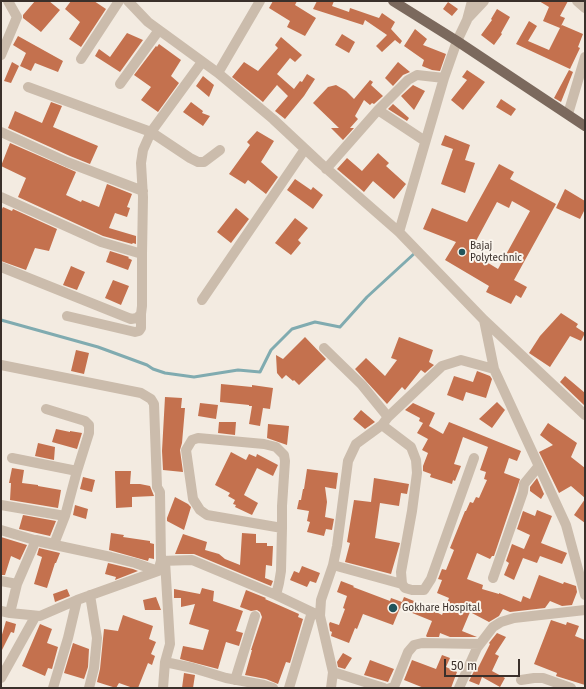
<!DOCTYPE html>
<style>
body{margin:0}
#map{position:relative;width:586px;height:689px;overflow:hidden;background:#f3ebe1;font-family:"Fira Sans",sans-serif}
canvas{display:block}
.frame{position:absolute;inset:0;border:2px solid #3a302b;pointer-events:none}
.scale{position:absolute;left:444px;top:659px;width:76px;height:18px;box-sizing:border-box;border:2px solid #3a302b;border-top:0;padding-left:5px;font-size:12px;line-height:14px;white-space:nowrap;color:#3a302b;-webkit-text-stroke:3px #faf5ed;paint-order:stroke}
</style>
<div id="map">
<canvas width="586" height="689"></canvas>
<div class="frame"></div>
<div class="scale">50 m</div>
</div>
<script>
const g = document.querySelector('canvas').getContext('2d');
g.lineJoin = 'round';
const toPath = rows => new Path2D(rows.map(r => 'M' + r).join(''));
function stroke(path, color, width, dash) { g.strokeStyle = color; g.lineWidth = width; g.lineCap = dash ? 'butt' : 'round'; g.setLineDash(dash || []); g.stroke(path); }
function paint(path, color) { g.fillStyle = color; g.fill(path, 'evenodd'); }
function write(font, color, halo, rows, align = 'center') {
  g.font = font + ' "Fira Sans",sans-serif'; g.lineWidth = 4; g.setLineDash([]); g.textBaseline = 'middle'; g.strokeStyle = halo; g.fillStyle = color; for (const [text, x, y, turn = 0] of rows) {
    g.save(); g.translate(x, y); g.rotate((+turn || 0) * Math.PI / 180); g.textAlign = isNaN(turn) ? turn : align; if (halo) g.strokeText(text, 0, 0); g.fillText(text, 0, 0); g.restore();
  }
}
stroke(toPath([
 [1,320,98,347,147,365,153,369,165,373,194,377,238,370,260,372,271,350,292,329,315,322,340,327,367,297,416,252]
]), '#80abb0', 3);
paint(toPath([
 [35,1,49,1,60,10,41,32,23,18,23,15],
 [71,1,94,1,106,9,81,47,69,39,80,22,65,9],
 [273,1,297,1,295,5,316,18,305,36,287,27,290,21,269,8],
 [317,1,334,1,332,6,349,12,350,8,379,18,382,13,395,22,391,29,402,41,400,44,395,40,382,52,376,46,387,35,365,20,363,25,313,9],
 [539,1,568,1,560,16,565,18,561,26,562,25,583,34,578,47,580,48,570,69,516,44,529,21,537,26,528,41,549,50,560,28,543,21,549,7],
 [448,2,458,9,452,16,443,9],
 [497,9,510,17,501,33,502,34,494,45,481,35,492,20,491,19],
 [415,29,427,39,423,45,446,54,440,71,432,70,422,66,424,60,404,46],
 [127,33,143,40,120,72,95,56,99,49,110,57],
 [342,34,355,42,349,53,335,45],
 [18,36,63,61,58,72,35,63,31,71,20,66,26,53,13,45],
 [281,37,302,55,295,62,290,58,277,74,294,89,300,81,302,82,307,74,315,79,304,96,285,119,275,111,288,96,277,85,263,102,232,77,244,62,258,71,278,48,275,45],
 [159,44,181,60,171,76,179,83,158,112,141,100,151,87,134,75,156,46,157,47],
 [12,62,19,66,11,83,4,81],
 [398,62,410,72,403,75,393,86,385,78],
 [467,70,485,82,463,110,451,100,467,80,462,77],
 [569,70,573,72,561,102,554,98],
 [203,76,214,85,209,97,196,86],
 [370,80,373,82,371,85,383,96,374,104,372,103,370,105,364,100,355,116,358,119,350,128,354,128,343,140,331,128,339,128,313,103,328,87,336,85,346,91,354,99],
 [413,85,425,91,414,110,401,96],
 [501,99,516,109,511,116,496,107],
 [51,102,62,106,53,127,98,146,90,164,70,156,8,128,15,111,42,123],
 [191,102,203,111,202,113,210,116,203,126,183,112],
 [393,104,409,118,407,121,388,109],
 [257,131,274,141,261,162,278,177,266,194,248,180,245,184,229,174,250,145,247,142],
 [445,135,470,145,465,160,475,163,465,193,441,184,453,149,441,145],
 [10,143,76,172,66,195,81,202,82,200,99,207,107,184,132,194,127,207,130,208,127,217,115,213,109,228,136,236,136,244,133,243,132,244,103,236,18,197,26,178,1,166],
 [378,153,389,163,386,166,406,184,394,199,373,181,364,192,337,169,347,158,362,171],
 [499,164,514,172,510,179,556,204,514,280,527,287,521,298,516,295,511,304,486,292,489,286,445,260,456,242,423,229,432,208,467,222],
 [512,201,530,211,498,269,470,252,497,202,509,208],
 [295,179,311,190,313,187,323,195,313,209,287,190],
 [565,189,585,201,585,209,580,219,556,208],
 [3,207,12,211,13,209,57,229,49,251,35,248,26,270,1,261,1,211],
 [236,208,249,219,231,243,217,232],
 [295,218,308,228,298,240,301,243,291,255,275,243],
 [110,251,129,257,128,258,132,260,128,270,106,262],
 [71,266,85,272,77,290,63,285],
 [113,280,129,286,121,305,105,298],
 [561,313,578,324,576,327,585,333,581,341,570,336,550,367,529,353,540,336],
 [305,337,326,359,299,385,294,380,293,381,286,375,282,379,277,373,276,355,283,359],
 [399,337,433,350,429,362,434,365,425,373,421,370,405,390,402,387,387,404,355,369,366,358,385,376,397,360,391,358],
 [76,350,89,353,84,374,71,371],
 [477,371,490,376,492,379,486,398,466,392,463,401,447,395,454,376,473,382],
 [565,376,585,393,585,406,560,382],
 [221,384,252,387,252,385,273,388,270,409,263,408,260,426,249,424,252,406,249,406,249,405,220,402],
 [165,397,182,398,181,408,185,408,182,443,180,450,183,472,163,470,162,451],
 [497,402,505,410,492,428,479,419],
 [200,403,218,405,216,419,198,416],
 [413,403,435,413,429,426,443,434,449,422,521,451,517,461,509,458,504,473,520,479,494,556,492,556,490,559,477,553,467,579,483,585,482,589,499,594,499,593,521,602,523,596,530,599,539,575,563,584,564,582,576,586,577,592,572,605,562,606,550,601,545,608,510,612,503,609,499,616,489,622,470,612,462,631,477,637,450,637,440,633,439,637,427,637,426,636,432,621,400,608,393,625,363,614,357,629,355,628,349,643,331,636,332,632,330,631,329,624,330,622,339,625,345,609,343,608,347,596,337,592,341,581,354,586,353,587,390,601,391,598,402,602,404,597,419,603,442,615,449,598,437,593,442,580,438,579,442,569,446,570,454,550,450,548,465,511,466,511,470,502,473,503,476,497,479,498,487,480,484,479,486,472,480,470,488,447,463,437,454,464,461,466,455,481,453,480,452,484,430,477,431,474,423,471,423,466,428,453,422,450,428,439,417,433,423,423,419,421,420,418,405,410],
 [361,410,375,422,365,429,353,419],
 [219,422,236,422,235,435,218,433],
 [548,423,577,443,571,457,585,468,585,498,571,486,559,493,539,452,553,445,540,435],
 [268,424,289,426,287,445,267,438],
 [56,429,70,432,70,431,82,433,77,449,52,442],
 [38,443,55,447,54,460,35,456],
 [231,452,246,460,249,454,256,457,257,454,278,465,273,476,257,468,244,495,258,503,252,515,235,507,236,505,233,504,235,500,228,496,230,493,215,485],
 [12,468,24,470,22,483,38,485,38,486,61,490,58,508,10,500,11,483,9,483],
 [307,469,338,473,336,489,325,487,327,502,325,517,334,519,332,530,326,529,324,536,307,532,310,522,307,521,309,511,297,509,299,500,301,500,303,489,304,489],
 [115,471,131,471,130,484,140,484,150,486,154,496,132,497,132,507,116,508],
 [83,477,95,480,92,492,80,489],
 [374,478,409,484,407,494,401,493,399,506,380,503,375,538,400,543,391,574,345,562,350,543,347,542,354,500,371,502],
 [537,478,544,494,541,499,530,491,530,487],
 [175,497,188,504,191,507,184,530,167,521,167,518],
 [585,499,585,523,574,515],
 [75,505,88,509,86,519,73,515],
 [537,510,552,516,541,543,567,553,562,564,540,556,537,563,523,558,514,580,504,575,509,563,506,561,512,544,524,549,530,535,517,529,523,511,535,516],
 [23,515,56,521,50,536,19,529],
 [111,533,124,535,123,537,150,541,150,543,154,544,154,559,149,558,148,561,109,550],
 [242,533,256,534,256,543,267,543,267,546,273,546,272,566,266,565,265,578,273,581,271,586,194,554,175,554,183,534,207,542,205,550,219,554,225,559,240,565],
 [1,537,27,545,20,560,11,556,5,575,1,575],
 [39,548,60,553,56,563,55,563,47,588,34,584,42,557,37,555],
 [108,563,133,569,138,571,115,580,116,577,105,574],
 [302,566,320,573,316,583,310,581,307,587,290,580,294,571,299,573],
 [202,588,214,591,213,601,243,611,236,631,243,633,239,646,226,642,218,669,180,659,183,646,203,650,209,630,189,624,195,604,181,607,181,598,174,598,174,589,200,594],
 [67,589,70,596,55,602,53,594],
 [246,590,266,598,265,599,299,614,298,617,303,619,290,663,286,662,278,684,266,679,245,675,252,650,251,650,262,617,260,612,257,610,251,611,240,607],
 [156,597,161,610,145,610,143,600],
 [123,615,153,626,149,639,156,642,151,654,155,656,152,665,148,663,138,688,133,688,119,683,116,688,97,682,100,669,104,629,118,631],
 [551,620,566,625,567,622,579,626,575,636,585,640,585,685,556,676,557,673,534,664],
 [6,621,16,624,14,633,11,632,1,652,1,638],
 [40,624,52,629,47,643,58,647,52,669,48,668,45,676,22,666],
 [497,633,506,637,495,654,499,656,492,671,505,678,500,687,482,677,479,685,469,681,474,671,476,672,490,644,489,643],
 [73,643,89,649,88,667,84,679,64,673],
 [343,653,352,658,345,669,338,667,337,662],
 [442,655,450,658,446,667,457,672,451,688,424,688,404,680,412,660,436,669],
 [370,660,394,669,388,682,364,675],
 [184,673,195,675,193,688,182,688]
]), '#c4714e');
stroke(toPath([
 [128,1,148,22,218,73,273,119,319,162,399,232,484,320,585,415],
 [577,1,585,8],
 [468,18,484,1],
 [1,55,17,17,8,1],
 [81,59,119,1],
 [218,73,260,1],
 [120,84,159,30],
 [28,87,151,132,190,158,198,162,204,162,220,150],
 [378,110,425,141],
 [568,114,585,57],
 [1,132,67,162,143,191],
 [326,169,378,110,408,80,417,75,444,78],
 [1,197,101,242,142,254],
 [399,232,444,78,457,41,467,20,472,1],
 [1,267,131,319,137,318,141,314,142,306,142,254,143,197,141,163,143,150,151,132,202,62],
 [202,300,305,149],
 [67,316,135,332,139,331,141,328,141,314],
 [484,320,494,369,566,525,585,595],
 [324,348,362,385,388,417],
 [1,365,141,393,151,399,154,404,157,487,160,492,161,561],
 [382,425,411,447,416,460,417,473,412,511,401,572,402,584,405,588,412,590,424,590,431,579,474,458],
 [12,458,77,471],
 [1,505,65,516],
 [1,530,41,542,111,557,135,563,158,571],
 [333,565,402,584],
 [493,578,523,492,524,484,538,467],
 [1,581,17,584],
 [276,595,279,583,281,571,282,528,282,506,285,461,284,455,276,447,264,444,198,438,192,440,186,450,193,499,200,510,207,515,282,528],
 [1,611,10,613,40,616,77,600],
 [10,613,17,584,36,540,54,544,65,516,77,471,89,433,89,425,85,421,46,409],
 [320,616,321,600,333,565,337,546,348,461,356,444,382,425,388,417,442,366,461,360,494,369],
 [165,662,193,668,226,678,264,685,273,688],
 [333,672,384,688],
 [1,678,35,617],
 [235,680,255,616],
 [521,680,534,678,543,678,571,688],
 [53,688,68,638,77,600,158,571,161,561,192,560,276,595,320,616,333,672,331,688],
 [89,688,94,668,97,638,90,595],
 [163,688,165,662,170,644,165,561],
 [289,688,312,612],
 [390,688,394,687,408,652,414,645,422,643,480,644],
 [459,688,477,648,493,627,501,622,514,618,585,610]
]), '#cbbcac', 10);
stroke(toPath([
 [393,1,457,41,585,126]
]), '#7b695d', 10);
for (const [x, y, r, color] of [
 [462,252,4,"#21545b"],
 [393,608,5,"#21545b"]
]) { const dot = new Path2D(); dot.arc(x, y, r, 0, 2 * Math.PI); g.fillStyle = color; g.fill(dot); stroke(dot, '#faf5ed', 1.5); }
write('10px', '#3a302b', '#faf5ed', [
 ["Bajaj",470,246],
 ["Polytechnic",470,258],
 ["Gokhare Hospital",402,608]
], 'left');
</script>
